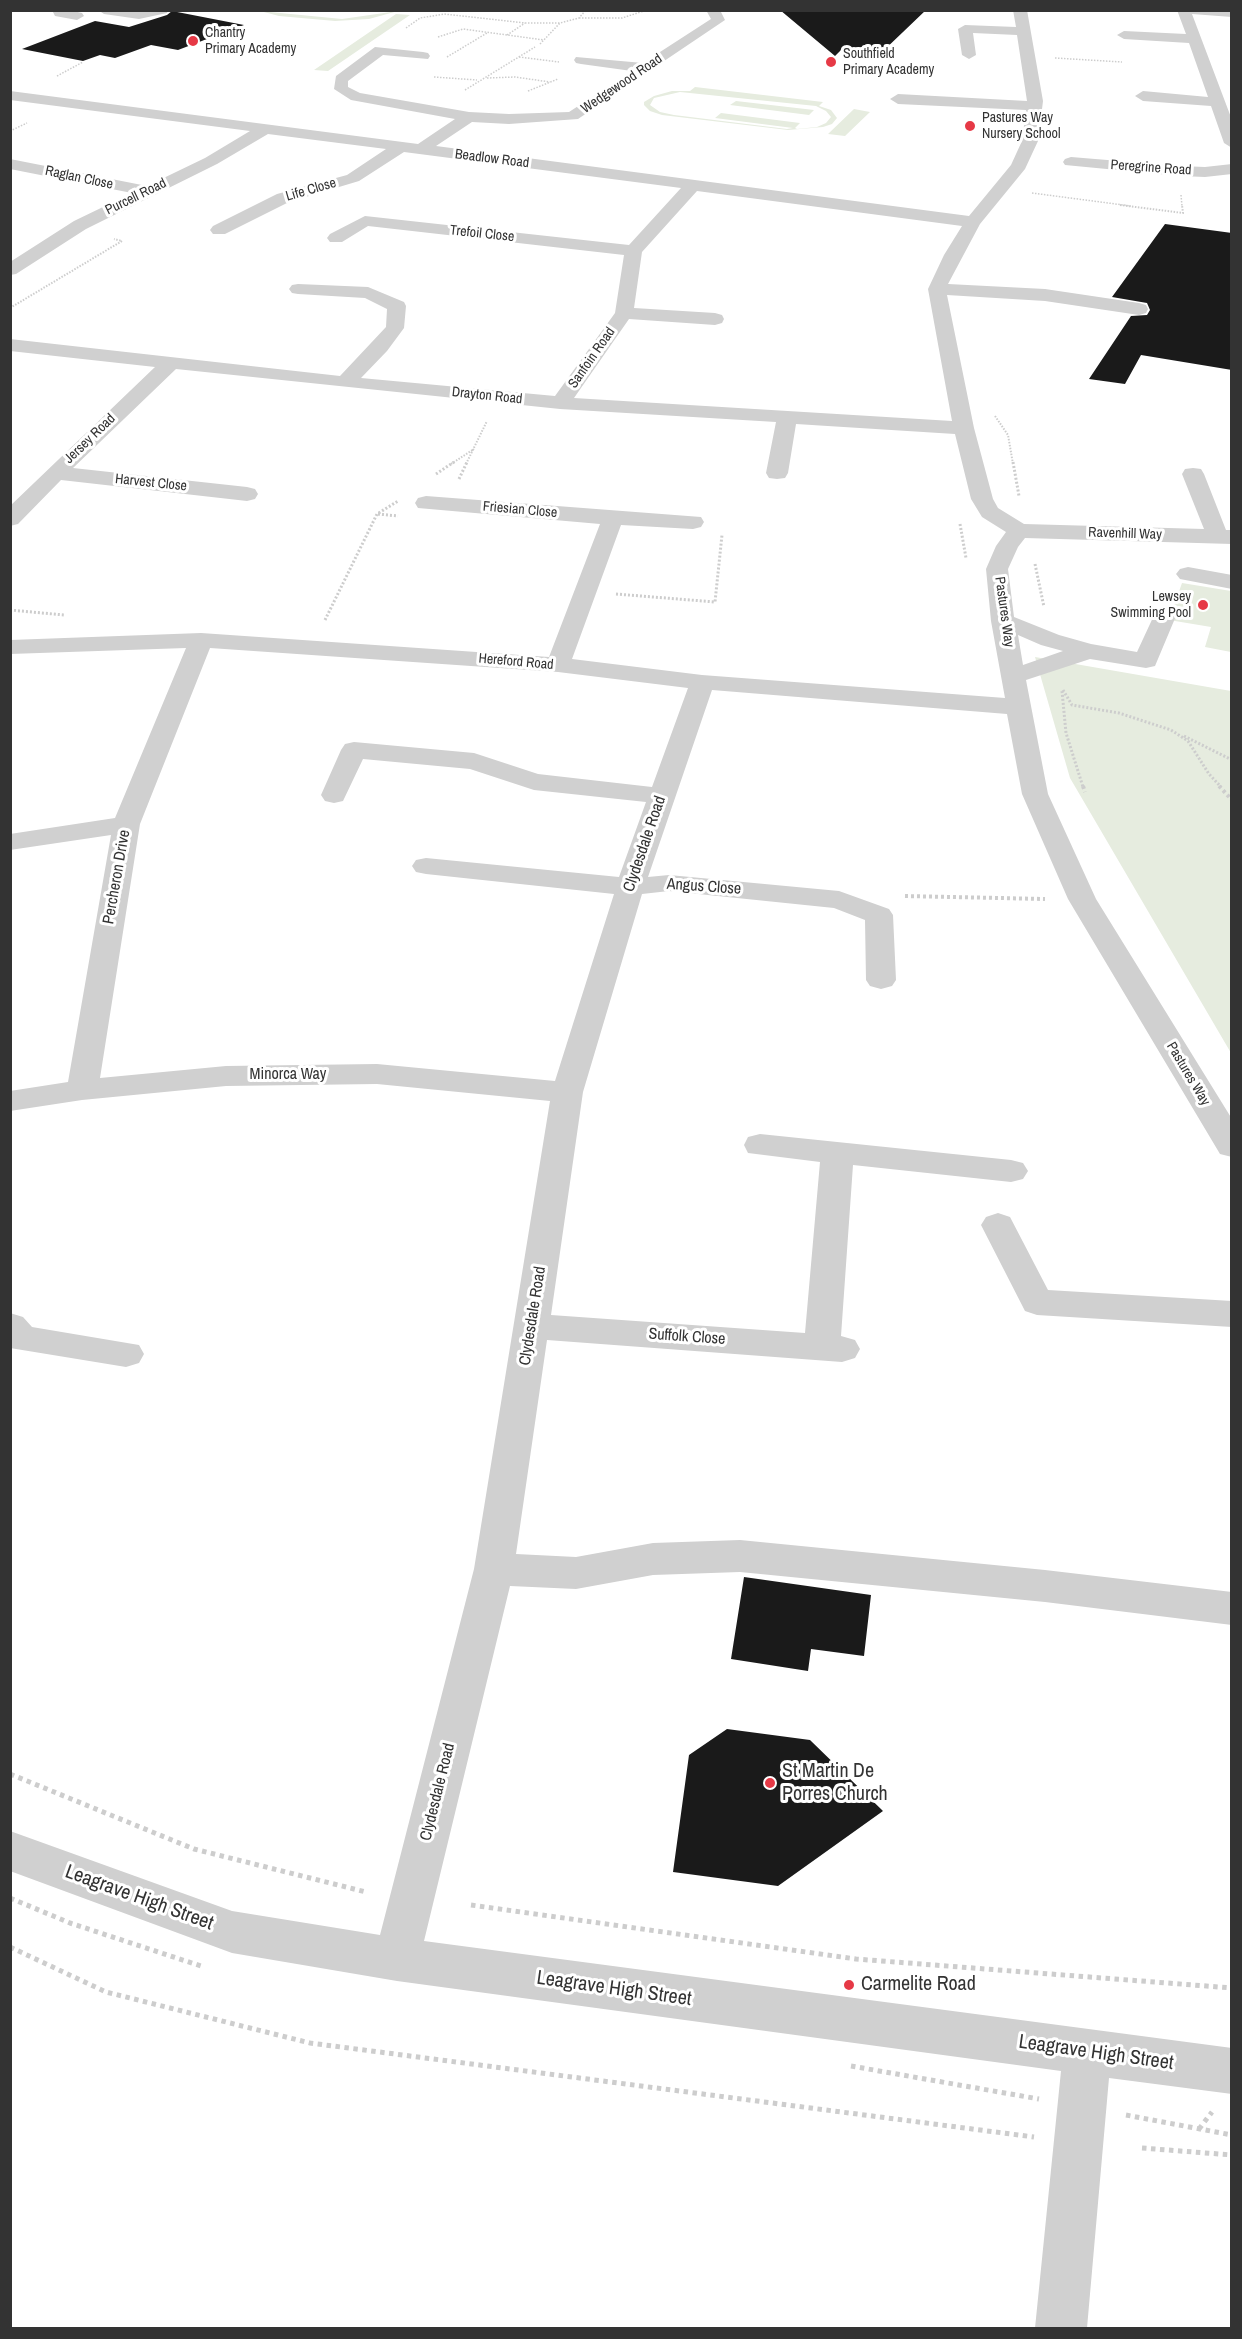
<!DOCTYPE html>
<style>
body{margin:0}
#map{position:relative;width:1242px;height:2339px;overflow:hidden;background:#fff;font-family:"Archivo Narrow",sans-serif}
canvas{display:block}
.frame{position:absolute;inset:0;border:12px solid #333;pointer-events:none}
</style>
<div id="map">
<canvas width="1242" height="2339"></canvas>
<div class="frame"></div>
</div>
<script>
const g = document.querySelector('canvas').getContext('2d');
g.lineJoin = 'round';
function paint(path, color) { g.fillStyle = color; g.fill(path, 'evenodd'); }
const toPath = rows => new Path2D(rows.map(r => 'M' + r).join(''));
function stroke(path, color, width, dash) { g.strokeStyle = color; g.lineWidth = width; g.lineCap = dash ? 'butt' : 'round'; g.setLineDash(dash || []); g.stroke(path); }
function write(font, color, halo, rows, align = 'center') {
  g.font = font + ' "Archivo Narrow",sans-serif'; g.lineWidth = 6; g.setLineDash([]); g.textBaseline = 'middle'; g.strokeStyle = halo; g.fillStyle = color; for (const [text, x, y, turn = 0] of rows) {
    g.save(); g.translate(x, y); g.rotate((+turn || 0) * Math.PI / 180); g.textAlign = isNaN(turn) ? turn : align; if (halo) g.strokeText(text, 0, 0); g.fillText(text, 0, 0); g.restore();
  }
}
paint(toPath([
 [260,11,342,19,398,11,369,19,335,21,279,16],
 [396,14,410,15,328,71,314,70],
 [695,87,823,102,819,106,831,110,837,118,832,124,823,127,788,130,662,115,650,111,644,105,644,102,654,96,672,91,690,91],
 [680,92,816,106,826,111,831,117,826,123,817,127,797,129,795,128,800,123,721,113,715,118,793,128,787,129,674,115,660,112,650,105,654,98],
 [736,101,814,110,809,115,730,105],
 [854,109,870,112,845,136,828,134],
 [1182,583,1231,591,1231,652,1205,647,1211,627,1169,620],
 [1035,657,1231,691,1231,1053,1070,778]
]), '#e6ecdf');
paint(toPath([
 [780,10,926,10,880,54,842,49,835,56],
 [172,11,244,25,178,50,151,45,115,58,100,55,83,61,22,49,95,21,129,27,167,15],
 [1165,224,1232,233,1232,370,1141,355,1125,384,1089,379,1131,316,1147,315,1150,310,1147,303,1112,297],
 [744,1577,871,1595,864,1656,811,1649,808,1671,731,1659],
 [727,1729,810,1740,883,1811,778,1886,673,1872,689,1755]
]), '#1a1a1a');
stroke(toPath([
 [579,18,622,18,647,10],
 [406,28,420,18,444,14,525,23,560,23],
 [507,35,525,23],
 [438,37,463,29,544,40],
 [540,44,560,23,579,18,586,10],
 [447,57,487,33],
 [519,57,559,62],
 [1055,58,1122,62],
 [57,76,83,62],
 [434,77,477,80],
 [487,78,515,77,550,82],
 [465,90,535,47],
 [528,91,558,79],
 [10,131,27,123],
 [1032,193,1131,206],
 [1181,195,1182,206]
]), '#cdcdcd', 1.5, [1.5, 1.5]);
stroke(toPath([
 [1120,205,1183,213,1182,205],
 [10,308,122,241,114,239],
 [995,416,1008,435,1013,464],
 [451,464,474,449],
 [466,464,487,421]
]), '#cdcdcd', 2, [1.5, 1.5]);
stroke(toPath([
 [1013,462,1019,496],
 [436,474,454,462],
 [459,479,467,462],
 [378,514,398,516],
 [960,524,966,558],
 [1035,564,1044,607],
 [616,594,715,602,722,535],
 [10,610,64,615],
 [325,620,377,514,398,501],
 [1063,690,1072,705,1119,713,1171,730,1188,741,1209,774,1221,787],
 [1062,691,1066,733,1083,787],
 [1184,736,1232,760]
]), '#cdcdcd', 3, [2, 2]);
stroke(toPath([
 [1083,786,1085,792],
 [1219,786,1232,800],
 [905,896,1045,899]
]), '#cdcdcd', 4, [3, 3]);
stroke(toPath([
 [10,1774,194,1849,366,1892],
 [10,1898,70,1923,204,1967],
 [471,1905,856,1959,1232,1988],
 [10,1947,106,1992,310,2043,1034,2137],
 [851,2066,1039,2099],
 [1126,2115,1232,2135],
 [1199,2129,1212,2112],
 [1142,2148,1232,2155]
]), '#cdcdcd', 5, [4.5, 4.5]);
paint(toPath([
 [52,10,69,10,82,13,84,16,77,20,55,16,52,10],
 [98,10,139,11,168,10,167,13,139,19,104,14,98,10],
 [706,10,720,10,725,20,578,119,509,124,472,122,436,146,969,216,1011,165,1022,141,1026,110,898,104,890,99,898,94,1027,101,1017,35,973,33,976,55,969,59,962,55,958,29,965,25,1016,27,1013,10,1027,10,1043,101,1038,141,1025,169,980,224,948,284,1045,289,1139,303,1146,305,1148,309,1146,313,1139,315,1045,301,947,295,974,428,993,499,998,508,1024,524,1204,529,1182,474,1185,469,1193,468,1201,469,1204,474,1226,530,1232,530,1232,544,1025,538,1018,547,1008,569,1014,617,1059,635,1091,644,1137,652,1156,611,1164,609,1172,611,1176,616,1155,666,1146,668,1090,659,1026,680,1048,794,1096,899,1232,1119,1232,1157,1220,1154,1068,899,1022,794,1007,714,712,690,648,877,669,875,839,891,889,909,893,915,896,980,892,986,881,989,870,986,866,980,865,920,834,908,669,891,642,894,583,1092,551,1315,805,1333,820,1162,748,1153,744,1145,748,1137,760,1134,1011,1160,1023,1163,1028,1171,1023,1179,1011,1182,853,1165,841,1336,855,1340,860,1349,855,1358,842,1362,547,1340,516,1554,576,1557,653,1543,740,1540,1045,1570,1232,1592,1232,1625,1045,1602,740,1572,653,1575,576,1589,510,1586,424,1941,1232,2048,1232,2094,1109,2078,1087,2328,1035,2328,1061,2071,397,1981,232,1953,10,1871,10,1831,232,1911,380,1935,474,1569,550,1101,377,1084,226,1086,82,1100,10,1111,10,1091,68,1082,111,835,10,850,10,834,115,818,186,648,10,654,10,640,201,633,549,657,600,524,418,508,415,503,418,498,426,496,701,517,704,522,701,527,693,529,621,525,572,659,702,675,1005,698,991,621,986,569,996,546,1006,532,982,517,971,499,955,434,796,424,788,473,785,478,777,479,769,478,766,473,776,422,560,409,176,369,73,468,247,487,255,489,258,494,255,499,247,501,61,480,18,524,10,526,10,506,155,367,10,351,10,339,340,376,386,327,387,309,365,298,298,294,292,293,289,289,292,285,298,284,368,287,404,302,406,306,404,328,387,351,361,378,555,396,615,313,624,255,368,226,342,242,330,242,327,238,330,234,365,216,629,245,681,188,404,152,359,181,289,202,225,234,213,234,210,230,213,226,277,194,347,175,386,149,268,134,217,164,86,229,16,274,10,275,10,262,74,221,132,193,10,169,10,159,147,186,205,158,250,131,10,100,10,91,418,144,455,119,351,100,334,89,336,76,375,47,423,52,428,53,430,56,428,59,383,55,348,81,348,87,360,93,469,112,509,114,569,112,632,71,581,64,576,63,574,60,576,57,643,63,711,19,706,10],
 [697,191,962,226,944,255,928,289,952,421,574,398,629,319,715,325,722,323,724,319,722,315,715,313,634,308,642,252,697,191],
 [1018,635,1041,645,1063,651,1023,665,1018,635],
 [210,648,558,672,688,688,652,787,538,774,474,753,354,742,345,744,341,750,321,795,325,801,334,803,343,801,363,759,470,769,534,790,646,802,619,877,426,858,416,860,412,866,416,872,426,874,614,894,555,1081,377,1064,226,1066,100,1078,140,824,210,648],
 [1177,10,1232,10,1232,17,1192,14,1232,120,1232,148,1224,143,1211,106,1143,101,1135,96,1143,91,1208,97,1189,43,1124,39,1117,35,1124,31,1186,34,1177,10],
 [1071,157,1180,166,1205,167,1232,164,1232,174,1205,177,1180,176,1065,165,1063,162,1065,159,1071,157],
 [1188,567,1232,575,1232,589,1180,579,1176,574,1180,569,1188,567],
 [998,1213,1010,1217,1048,1290,1232,1301,1232,1327,1037,1315,1025,1311,981,1225,986,1217,998,1213],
 [10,1313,23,1317,32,1327,139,1345,144,1354,139,1363,126,1367,10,1348,10,1313]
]), '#d0d0d0');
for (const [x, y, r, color] of [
 [193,41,6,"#e63946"],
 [831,62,6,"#e63946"],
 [970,126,6,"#e63946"],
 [1203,605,6,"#e63946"],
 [770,1783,6,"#e63946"],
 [849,1985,6,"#e63946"]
]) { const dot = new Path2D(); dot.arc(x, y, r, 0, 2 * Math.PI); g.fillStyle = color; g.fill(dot); stroke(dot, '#fff', 2); }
write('14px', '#333', '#fff', [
 ["Chantry",205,33],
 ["Primary Academy",205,49],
 ["Southfield",843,54],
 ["Primary Academy",843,70],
 ["Pastures Way",982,118],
 ["Nursery School",982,134],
 ["Lewsey",1191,597,"right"],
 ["Swimming Pool",1191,613,"right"]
], 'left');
write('14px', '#333', '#fff', [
 ["Wedgewood Road",622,84,-34],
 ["Beadlow Road",492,159,7],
 ["Peregrine Road",1151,168,4],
 ["Raglan Close",79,178,12],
 ["Life Close",311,190,-16],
 ["Purcell Road",136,197,-26],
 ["Trefoil Close",482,234,6],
 ["Sanfoin Road",592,358,-55],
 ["Drayton Road",487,396,6],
 ["Jersey Road",90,439,-44],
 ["Harvest Close",151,483,6],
 ["Friesian Close",520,510,5],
 ["Ravenhill Way",1125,534,2],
 ["Pastures Way",1004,612,82],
 ["Hereford Road",516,662,5],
 ["Pastures Way",1188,1074,59]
]);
write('16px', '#333', '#fff', [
 ["Clydesdale Road",645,844,-71],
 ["Percheron Drive",117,877,-80],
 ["Angus Close",704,887,4],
 ["Minorca Way",288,1075],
 ["Clydesdale Road",533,1316,-81],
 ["Suffolk Close",687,1337,4],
 ["Clydesdale Road",438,1792,-76]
]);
write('20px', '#333', '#fff', [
 ["St Martin De",782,1772],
 ["Porres Church",782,1795],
 ["Carmelite Road",861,1985]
], 'left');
write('20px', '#333', '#fff', [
 ["Leagrave High Street",139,1898,20],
 ["Leagrave High Street",614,1989,8],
 ["Leagrave High Street",1096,2053,8]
]);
</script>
